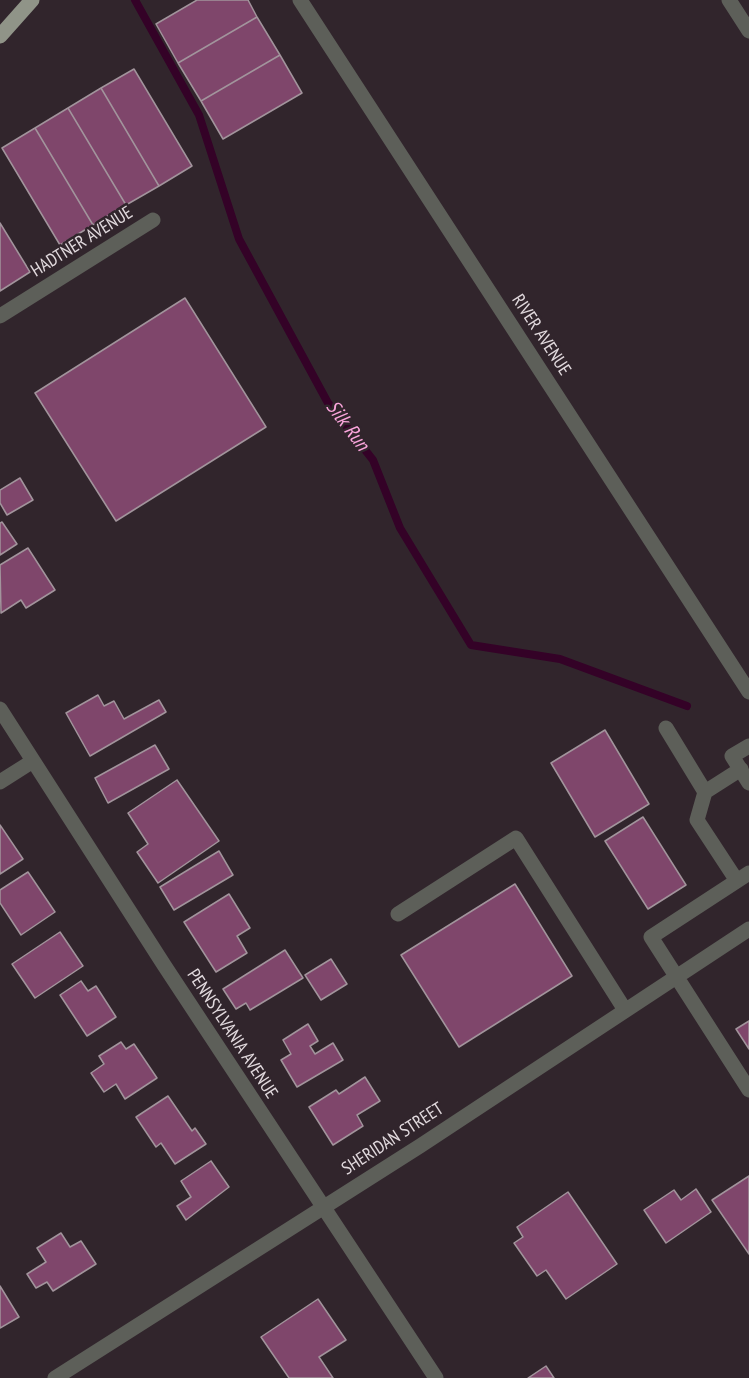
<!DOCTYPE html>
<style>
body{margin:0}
canvas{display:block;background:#31252c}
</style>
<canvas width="749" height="1378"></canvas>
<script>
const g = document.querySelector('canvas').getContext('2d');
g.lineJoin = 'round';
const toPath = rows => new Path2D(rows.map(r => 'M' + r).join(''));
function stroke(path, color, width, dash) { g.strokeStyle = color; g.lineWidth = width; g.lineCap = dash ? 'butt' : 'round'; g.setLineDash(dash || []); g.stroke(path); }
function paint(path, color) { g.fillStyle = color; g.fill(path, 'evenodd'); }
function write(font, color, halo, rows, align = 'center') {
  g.font = font + ' "PT Sans Narrow",sans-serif'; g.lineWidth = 5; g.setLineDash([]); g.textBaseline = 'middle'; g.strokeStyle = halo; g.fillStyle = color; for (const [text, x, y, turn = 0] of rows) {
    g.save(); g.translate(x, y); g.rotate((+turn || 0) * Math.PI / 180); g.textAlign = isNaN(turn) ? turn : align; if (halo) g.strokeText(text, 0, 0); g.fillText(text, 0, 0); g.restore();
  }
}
stroke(toPath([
 [135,0,199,115,239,239,328,403,373,460,400,528,471,645,560,659,687,706]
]), '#340227', 8);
const building = toPath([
 [197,0,248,0,257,17,178,63,156,24,197,0],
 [257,17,280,55,201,101,178,63,257,17],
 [280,55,302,93,223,139,201,101,280,55],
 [134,69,192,166,159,186,101,88,134,69],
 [101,88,159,186,126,205,68,108,101,88],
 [68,108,126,205,93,225,35,128,68,108],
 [35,128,93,225,60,245,2,148,35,128],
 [0,223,30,272,0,291,0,223],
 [185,298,266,427,116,521,35,393,185,298],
 [20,478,33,500,7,515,0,503,0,490,20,478],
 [2,522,17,544,0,555,0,523,2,522],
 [28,548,55,590,26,608,21,600,1,613,0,565,28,548],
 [98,695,104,706,114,701,124,719,159,700,166,712,90,756,66,713,98,695],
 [605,730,649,804,595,837,551,763,605,730],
 [155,745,169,769,108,803,95,778,155,745],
 [177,780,219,841,158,883,137,852,148,844,128,813,177,780],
 [643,817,686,885,648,909,605,841,643,817],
 [0,825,23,859,0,874,0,825],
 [219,851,233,875,174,910,160,887,219,851],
 [28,872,55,912,21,935,0,903,0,890,28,872],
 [515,884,572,976,459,1047,401,955,515,884],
 [229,894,250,928,237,936,247,953,216,972,184,922,229,894],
 [60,932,83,966,35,998,12,964,60,932],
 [285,950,303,978,250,1010,246,1003,236,1009,223,989,285,950],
 [331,959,347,984,321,1000,305,975,331,959],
 [81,981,88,991,96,986,116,1017,87,1036,60,995,81,981],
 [749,1021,749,1049,736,1029,749,1021],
 [308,1024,318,1041,310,1046,315,1054,333,1043,343,1060,297,1087,281,1060,291,1054,283,1040,308,1024],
 [121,1042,126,1049,134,1044,157,1078,125,1099,116,1084,104,1092,91,1073,104,1064,99,1056,121,1042],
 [365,1077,380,1101,357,1115,363,1126,333,1145,309,1107,336,1090,339,1094,365,1077],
 [168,1096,192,1131,195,1128,206,1144,175,1164,161,1143,156,1147,136,1117,168,1096],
 [211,1161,229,1187,186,1220,177,1206,191,1197,181,1181,211,1161],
 [749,1176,749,1254,712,1200,749,1176],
 [696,1189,711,1212,666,1243,644,1210,674,1190,681,1200,696,1189],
 [568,1192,617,1264,566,1299,546,1270,537,1276,514,1243,523,1237,517,1227,568,1192],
 [61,1233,70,1247,81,1241,96,1264,53,1291,47,1282,36,1288,27,1274,46,1262,37,1248,61,1233],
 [0,1286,19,1317,0,1328,0,1286],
 [318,1299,346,1340,319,1357,333,1378,289,1378,261,1337,318,1299],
 [546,1366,554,1378,528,1378,546,1366]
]);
paint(building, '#7f466b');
stroke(building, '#a2949c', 1.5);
stroke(toPath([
 [300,0,749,692],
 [729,0,749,31],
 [0,316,153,220],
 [0,709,164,965,436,1378],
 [666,728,705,792,697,820,737,881],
 [749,746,732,756,749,783],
 [0,782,33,761],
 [705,792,741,769],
 [749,873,651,937,749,1090],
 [398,914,516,838,625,1010],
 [55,1378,420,1146,749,929]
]), '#5d5f59', 15);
stroke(toPath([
 [0,36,32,0]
]), '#909488', 15);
write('18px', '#e2dade', '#31252c', [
 ["HADTNER AVENUE",82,242,-32],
 ["RIVER AVENUE",541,335,57],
 ["PENNSYLVANIA AVENUE",232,1034,57],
 ["SHERIDAN STREET",393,1139,-33]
]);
write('italic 20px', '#fba5dc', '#31252c', [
 ["Silk Run",347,426,53]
]);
</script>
